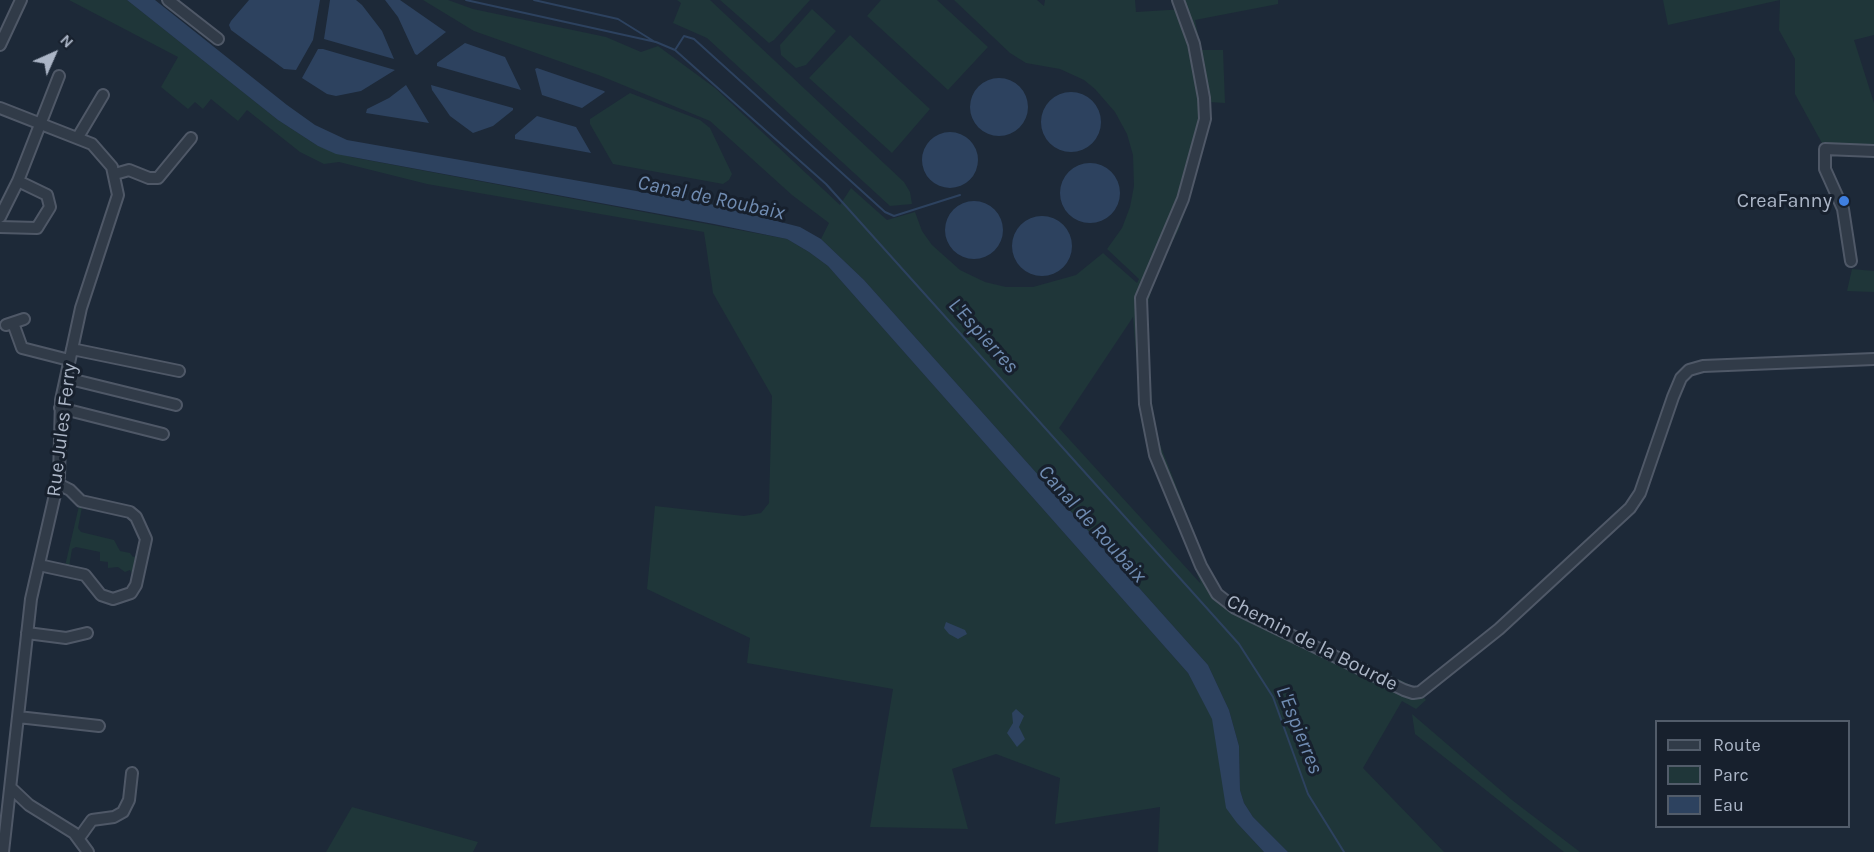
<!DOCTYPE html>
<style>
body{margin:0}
#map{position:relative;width:1874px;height:852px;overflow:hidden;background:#1d2938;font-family:Karla,sans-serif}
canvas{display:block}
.legend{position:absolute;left:1655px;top:720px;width:195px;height:108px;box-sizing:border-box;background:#17202d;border:2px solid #525c6a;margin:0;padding:8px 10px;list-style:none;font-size:18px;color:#abb5c6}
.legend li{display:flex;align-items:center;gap:12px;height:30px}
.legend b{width:30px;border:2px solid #525c6a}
.north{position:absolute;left:24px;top:24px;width:60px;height:60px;-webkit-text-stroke:4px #17202d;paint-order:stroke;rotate:45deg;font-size:16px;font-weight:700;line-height:24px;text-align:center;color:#abb5c6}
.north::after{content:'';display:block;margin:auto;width:21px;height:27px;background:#abb5c6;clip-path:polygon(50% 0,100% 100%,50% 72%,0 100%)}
</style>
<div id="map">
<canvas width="1874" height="852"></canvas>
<ul class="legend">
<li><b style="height:8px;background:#313b48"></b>Route</li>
<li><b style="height:16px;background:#1f3639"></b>Parc</li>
<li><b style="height:16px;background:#2d425f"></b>Eau</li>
</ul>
<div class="north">N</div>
</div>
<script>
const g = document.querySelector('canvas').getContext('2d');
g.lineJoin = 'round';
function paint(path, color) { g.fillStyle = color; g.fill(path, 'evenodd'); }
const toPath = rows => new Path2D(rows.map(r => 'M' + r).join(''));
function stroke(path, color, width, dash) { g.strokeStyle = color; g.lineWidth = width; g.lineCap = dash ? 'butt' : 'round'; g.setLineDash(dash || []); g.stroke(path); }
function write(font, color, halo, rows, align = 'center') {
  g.font = font + ' Karla,sans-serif'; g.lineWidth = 6; g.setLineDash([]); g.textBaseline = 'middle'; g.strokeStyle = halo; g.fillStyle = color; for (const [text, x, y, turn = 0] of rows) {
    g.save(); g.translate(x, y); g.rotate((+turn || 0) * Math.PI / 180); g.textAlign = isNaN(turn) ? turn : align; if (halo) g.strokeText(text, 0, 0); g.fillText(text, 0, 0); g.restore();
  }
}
paint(toPath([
 [69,0,127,0,278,120,318,146,351,157,787,239,809,252,828,266,1188,673,1213,719,1237,823,1264,852,1158,852,1160,807,1055,824,1060,778,996,754,952,769,968,829,870,827,893,689,747,663,750,638,647,589,655,506,744,516,761,513,769,503,772,396,713,293,704,232,427,184,339,162,324,164,300,152,247,110,238,121,211,99,203,109,195,102,188,109,161,87,178,57],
 [423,0,448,0,473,9,606,37,641,52,658,46,715,88,840,205,851,188,887,220,915,212,922,231,932,245,960,270,985,282,1006,287,1033,287,1076,275,1103,253,1137,283,1139,279,1107,249,1122,228,1130,207,1134,186,1133,155,1127,134,1115,112,1095,89,1084,80,1060,69,1026,63,1010,53,954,0,1037,0,1044,6,1045,0,1135,0,1136,12,1185,9,1183,0,1278,0,1278,4,1195,20,1201,50,1223,50,1225,103,1209,102,1209,124,1201,156,1179,229,1156,273,1148,303,1146,322,1154,429,1203,555,1224,596,1417,688,1426,700,1416,709,1402,701,1363,768,1444,852,1288,852,1253,817,1244,803,1240,790,1239,746,1229,710,1208,665,864,280,821,239,829,223,792,195,710,121,601,76,474,31],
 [1133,317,1142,426,1150,454,1201,584,1059,428],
 [677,0,710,0,904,182,910,192,912,204,890,206,707,38,673,23,681,3],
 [720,0,810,0,774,40,769,43],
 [881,0,937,0,988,47,948,90,867,16],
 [1663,0,1874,0,1874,35,1854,40,1874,103,1874,144,1823,145,1795,94,1795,59,1779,30,1780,0,1668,25],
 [812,9,836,31,806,65,796,68,781,55,780,45],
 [850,35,930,109,892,153,809,78],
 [630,93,700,120,710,128,732,174,729,180,723,184,613,164,590,124,590,119],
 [1852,269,1874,271,1874,292,1847,291],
 [79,506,82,507,78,528,81,532,114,540,120,551,130,553,133,557,138,555,133,576,130,570,125,572,118,567,108,568,108,562,100,561,100,552,76,547,72,549,69,567,65,566],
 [1412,714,1512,800,1580,852,1564,852,1415,734],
 [352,807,478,842,473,852,326,852]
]), '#1f3639');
paint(toPath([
 [127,0,155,0,287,105,315,125,347,140,710,204,800,227,821,239,864,280,1208,665,1229,710,1239,746,1240,790,1244,803,1253,817,1288,852,1264,852,1237,823,1226,808,1212,719,1188,673,828,266,809,252,787,239,714,224,336,154,318,146,278,120],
 [249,0,320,0,313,40,296,70,284,69,231,30,229,25,231,21],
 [330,0,356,0,362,5,382,31,394,59,324,39],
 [385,0,400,0,446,32,417,55,415,54,398,17],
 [465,43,505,57,521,90,437,66,437,63],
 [318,49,323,49,395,70,361,91,336,96,327,94,302,78],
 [537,68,604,91,605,92,582,108,542,95,535,69],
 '970 107a29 29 0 1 1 58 0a29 29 0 1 1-58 0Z',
 [406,85,429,123,366,113,367,109,389,98],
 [431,85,513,108,513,110,493,126,473,133,450,116,432,90],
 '1041 122a30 30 0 1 1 60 0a30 30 0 1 1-60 0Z',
 [537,116,576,127,591,153,515,139,515,135],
 '922 160a28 28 0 1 1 56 0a28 28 0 1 1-56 0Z',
 '1060 193a30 30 0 1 1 60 0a30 30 0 1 1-60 0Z',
 '945 230a29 29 0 1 1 58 0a29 29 0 1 1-58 0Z',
 '1012 246a30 30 0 1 1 60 0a30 30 0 1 1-60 0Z',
 [946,622,965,630,967,634,958,639,949,634,944,628],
 [1016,709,1024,716,1019,727,1025,739,1017,747,1007,733,1013,723,1012,713]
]), '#2d425f');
stroke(toPath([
 [466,0,656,42,675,50,826,184,1239,644,1273,697,1308,794,1344,852],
 [534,0,618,19,655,42],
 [675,50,684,36,694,39,885,212,894,216,960,195]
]), '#2d425f', 2);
const minor = toPath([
 [168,0,218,39],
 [1178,0,1194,44,1204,98,1205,119,1183,199,1141,298,1145,404,1155,455,1201,566,1217,594,1235,608,1404,690,1413,693,1420,692,1499,629,1630,508,1640,493,1673,397,1681,378,1689,370,1703,366,1874,359],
 [0,45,21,0],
 [0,108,92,144,112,167,118,195,81,308,61,400,59,477,31,599,3,852],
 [78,137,103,95],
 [115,174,129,170,149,178,158,178,191,138],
 [0,217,18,181],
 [0,227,37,228,50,207,47,195,18,181,59,76],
 [1851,261,1843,209,1825,169,1825,149,1874,151],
 [13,323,22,348,69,360],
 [6,325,24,319],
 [72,349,179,371],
 [66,378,176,405],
 [60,408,163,434],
 [39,565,85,575,101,595,113,599,131,593,136,585,146,539,136,517,130,512,81,501,70,490,58,484],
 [27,633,66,638,87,633],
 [18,717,99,726],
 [11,788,29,805,74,833,88,852],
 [79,838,92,820,114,817,123,812,129,800,132,773]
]);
stroke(minor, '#4f5867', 14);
stroke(minor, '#313b48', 10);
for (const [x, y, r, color] of [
 [1844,201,6,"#3f7fe0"]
]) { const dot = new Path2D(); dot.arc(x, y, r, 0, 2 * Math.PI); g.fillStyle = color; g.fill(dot); stroke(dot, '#17202d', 2); }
write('20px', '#abb5c6', '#17202d', [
 ["CreaFanny",1832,201]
], 'right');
write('20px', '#abb5c6', '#17202d', [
 ["Rue Jules Ferry",62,430,-83],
 ["Chemin de la Bourde",1312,643,27]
]);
write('italic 21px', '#708cb2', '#17202d', [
 ["Canal de Roubaix",711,198,12],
 ["L'Espierres",983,336,48],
 ["Canal de Roubaix",1092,524,48],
 ["L'Espierres",1299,730,68]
]);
</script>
